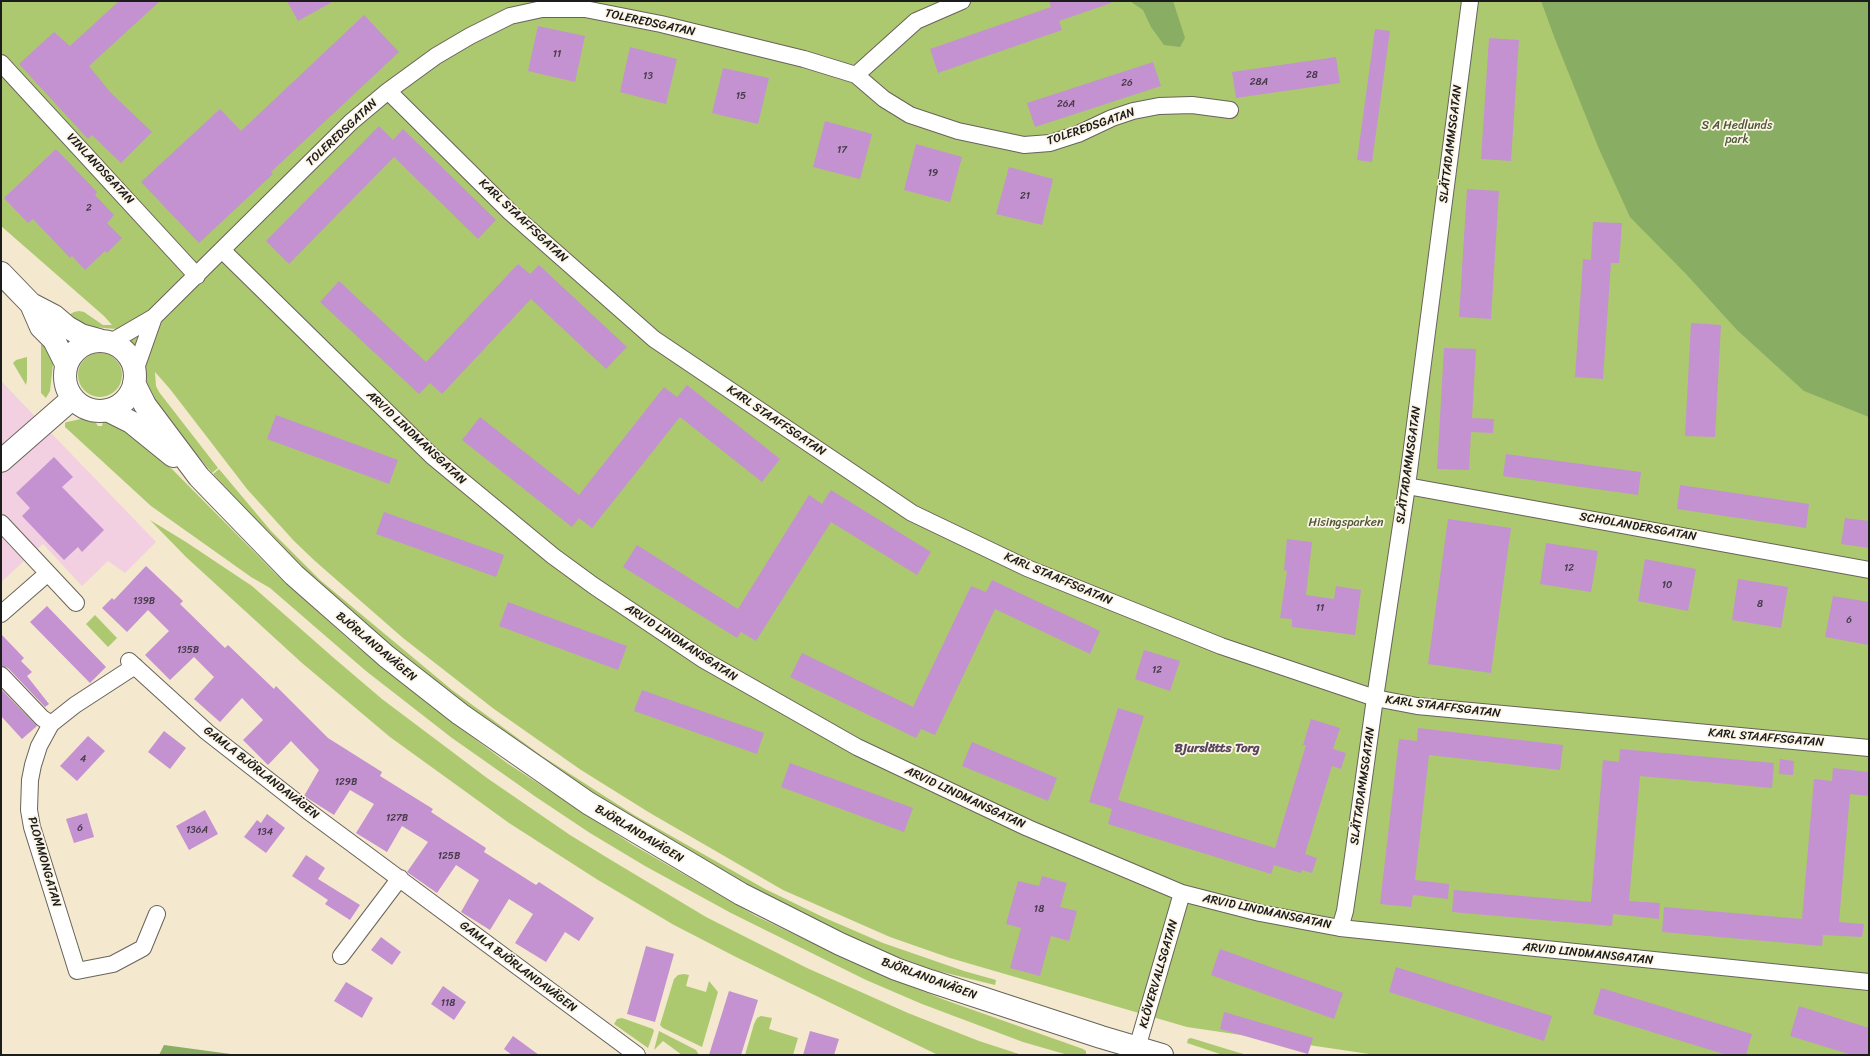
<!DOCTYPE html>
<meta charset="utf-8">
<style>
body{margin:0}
#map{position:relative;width:1870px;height:1056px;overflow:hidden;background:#f4e8ce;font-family:Sriracha,sans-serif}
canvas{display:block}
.frame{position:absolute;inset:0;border:2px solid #1c1c1c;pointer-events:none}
</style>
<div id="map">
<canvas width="1870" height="1056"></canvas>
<div class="frame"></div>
</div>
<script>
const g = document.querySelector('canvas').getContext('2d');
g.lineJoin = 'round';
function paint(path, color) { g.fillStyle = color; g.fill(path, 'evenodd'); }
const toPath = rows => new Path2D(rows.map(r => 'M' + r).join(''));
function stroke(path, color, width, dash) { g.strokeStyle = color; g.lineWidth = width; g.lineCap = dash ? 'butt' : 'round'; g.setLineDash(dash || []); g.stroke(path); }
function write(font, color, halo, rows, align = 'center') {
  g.font = font + ' Sriracha,sans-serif'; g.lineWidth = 3.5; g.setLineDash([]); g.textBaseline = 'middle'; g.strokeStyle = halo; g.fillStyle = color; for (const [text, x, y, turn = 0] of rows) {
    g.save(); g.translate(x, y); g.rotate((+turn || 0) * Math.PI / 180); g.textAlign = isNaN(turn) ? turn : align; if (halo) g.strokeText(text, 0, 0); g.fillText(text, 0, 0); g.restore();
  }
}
paint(toPath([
 [1,381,156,542,125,573,108,561,82,586,43,544,1,582]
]), '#f2cfe1');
paint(toPath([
 [1,1,1869,1,1869,1055,1376,1055,1187,1027,950,958,890,937,783,890,650,813,581,770,494,709,403,638,315,561,294,541,247,489,170,389,155,372,156,386,159,392,218,468,212,473,147,394,146,362,116,329,82,326,67,316,74,312,79,311,84,312,103,325,112,325,104,316,1,226],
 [44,338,53,356,53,364,50,391,46,398,41,393,41,345],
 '78 375a22 22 0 1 1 44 0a22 22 0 1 1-44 0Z',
 [27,357,27,380,26,385,13,363,16,360],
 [81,419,94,420,98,426,102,426,103,421,118,424,165,462,276,574,356,646,435,709,507,763,633,845,756,916,856,964,945,1000,1083,1049,1086,1051,1086,1055,1068,1055,1023,1042,922,1004,866,980,731,913,645,866,590,833,536,797,452,738,366,671,270,588,251,577,151,506,65,427,65,423,67,422],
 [219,469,271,531,320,580,452,690,542,756,634,815,765,889,825,918,883,943,964,971,996,980,995,985,934,970,870,947,731,876,623,813,560,772,450,693,346,608,279,546,213,474],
 [150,520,186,542,252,586,335,659,382,699,487,778,570,835,611,860,706,917,807,968,908,1013,979,1041,1022,1055,938,1055,736,957,674,925,598,880,509,823,390,737,302,663,186,557],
 [95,615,117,638,108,647,86,624],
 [684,974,689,975,686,986,706,992,709,981,718,992,702,1047,663,1028,660,1025,674,979,678,975],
 [761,1016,772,1018,769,1029,798,1038,793,1055,745,1055,754,1024,757,1018],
 [622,1018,653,1029,654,1031,648,1048,614,1024,617,1019],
 [659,1031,696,1050,699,1055,682,1055,663,1041,654,1050],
 [1191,1038,1230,1050,1247,1055,1223,1055,1187,1043,1188,1039]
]), '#acc970');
paint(toPath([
 [1130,1,1173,1,1185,38,1180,47,1164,45,1151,27,1143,10],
 [1541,1,1869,1,1869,417,1804,391,1737,330,1686,274,1630,217,1599,149,1555,39],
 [164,1045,238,1055,159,1055]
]), '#89ad62');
paint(toPath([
 [119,1,160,1,89,66,110,92,152,132,121,163,92,135,88,139,19,64,54,32,70,46],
 [287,1,334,1,298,21],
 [1049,1,1111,1,1111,3,1059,21,1062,30,938,73,930,49,1051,7],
 [364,15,399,52,271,172,273,174,199,243,141,182,220,109,241,131],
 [538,26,585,36,575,82,528,71],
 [1375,29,1390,31,1372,162,1357,160],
 [1489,38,1519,40,1511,161,1481,159],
 [630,47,677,59,666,104,620,92],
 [1336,57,1340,83,1236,98,1232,72],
 [1153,62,1161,86,1035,127,1027,103],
 [723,68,769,78,758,124,712,113],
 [825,121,872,134,860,179,813,167],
 [379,126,393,140,403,129,496,220,478,239,394,157,289,264,266,241],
 [916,144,962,157,950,202,904,190],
 [56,149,97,192,95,195,114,215,107,223,122,238,107,253,105,251,85,270,72,256,70,258,33,219,28,223,4,198],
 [1009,167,1053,179,1042,225,996,214],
 [1467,189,1499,191,1491,319,1459,317],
 [1593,222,1622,223,1619,263,1611,263,1603,379,1575,377,1583,259,1591,260],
 [518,264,530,274,539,265,627,347,606,369,531,299,442,394,430,383,419,394,320,302,339,281,426,362],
 [1691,323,1721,325,1715,437,1685,436],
 [1444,348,1476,349,1472,418,1494,419,1493,433,1471,432,1469,470,1437,469],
 [687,385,780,459,762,482,680,417,592,528,579,518,572,527,462,440,480,417,579,495,664,387,677,397],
 [276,415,398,460,389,484,267,439],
 [1506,454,1641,472,1638,495,1503,476],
 [54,457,73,477,62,487,104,530,82,552,78,547,64,560,22,516,30,508,16,493],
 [1680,485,1809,504,1806,528,1677,509],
 [831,490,931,552,917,575,831,522,756,641,741,632,737,638,623,567,637,545,738,609,809,495,822,504],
 [384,512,504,555,496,577,376,534],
 [1845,518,1869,521,1869,548,1841,544],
 [1448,519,1511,528,1491,673,1428,664],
 [1287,539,1312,542,1306,595,1334,599,1336,586,1361,590,1355,635,1292,627,1292,619,1280,618,1287,571,1284,570],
 [1546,543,1598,551,1591,592,1540,584],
 [1645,559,1696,569,1688,611,1638,601],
 [146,566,183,601,180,604,225,648,228,645,274,689,276,686,328,738,382,772,380,776,433,809,431,812,486,848,484,852,536,885,539,882,594,918,579,941,565,932,546,962,515,943,533,914,509,899,490,930,461,912,479,880,456,865,437,893,407,872,428,842,402,826,387,852,356,833,374,804,350,790,334,815,304,796,319,770,291,741,268,765,243,740,263,720,242,698,220,722,194,699,214,677,194,657,170,680,145,655,169,631,148,610,127,632,102,608,112,598,114,600],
 [1738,579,1788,587,1781,628,1732,620],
 [992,580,1100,631,1090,654,995,609,935,735,921,729,916,738,790,677,802,653,913,707,971,586,986,592],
 [1833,596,1869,602,1869,645,1825,637],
 [508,602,627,646,618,670,499,626],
 [47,606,106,667,90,683,30,622],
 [1,634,24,658,21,661,32,672,27,676,49,704,45,707,8,668,1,666],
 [1144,650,1180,661,1170,691,1135,679],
 [1,689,37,726,22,739,1,716],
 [642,690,764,733,757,754,634,711],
 [1118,708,1144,716,1118,800,1275,848,1306,745,1303,745,1311,719,1340,728,1333,749,1346,753,1341,769,1332,766,1305,854,1317,858,1312,873,1302,870,1301,873,1274,865,1271,874,1108,824,1112,809,1089,802],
 [1418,728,1563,745,1560,770,1429,755,1415,880,1449,884,1448,899,1413,895,1411,907,1380,904,1399,739,1417,741],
 [164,731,186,748,170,769,148,752],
 [88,736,105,751,77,781,60,766],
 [972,742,1057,778,1048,801,962,766],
 [1620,749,1774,763,1772,788,1640,776,1629,901,1660,903,1659,919,1613,914,1612,926,1452,912,1454,890,1591,902,1603,760,1619,762],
 [1780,759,1794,761,1793,775,1779,774],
 [790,763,913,808,904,832,781,787],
 [1833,768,1869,772,1869,796,1850,794,1839,922,1864,924,1862,937,1823,935,1822,946,1662,932,1664,907,1802,919,1814,779,1832,781],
 [205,810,218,834,189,850,176,826],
 [87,813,94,837,74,843,66,819],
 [267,814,285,828,266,853,244,837,257,820,261,823],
 [306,855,325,868,318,879,360,905,350,920,325,904,328,900,292,876],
 [1042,876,1067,883,1060,907,1077,911,1069,941,1051,936,1040,976,1010,968,1021,928,1006,924,1018,881,1039,886],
 [381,937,401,952,392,965,371,950],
 [646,946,674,954,655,1022,627,1014],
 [1220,949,1343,993,1334,1019,1211,975],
 [1396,967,1552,1016,1544,1041,1389,992],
 [346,982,373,998,362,1018,334,1001],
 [443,986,466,1002,454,1020,431,1004],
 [1601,988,1752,1034,1746,1055,1727,1055,1593,1014],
 [729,991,758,1000,741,1055,709,1055],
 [1799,1006,1869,1028,1869,1055,1852,1055,1790,1036],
 [1224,1012,1313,1038,1308,1054,1220,1029],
 [810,1031,839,1039,834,1055,803,1055],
 [513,1036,539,1055,512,1055,504,1049]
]), '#c492d0');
const street = toPath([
 [1,63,197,276],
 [856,75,916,21,962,1],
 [388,91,510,212,654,339,912,513,1027,568,1221,646,1375,698,1417,706,1869,748],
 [222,250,432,456,553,556,594,586,704,660,857,747,1028,828,1182,893,1260,913,1340,928,1869,982],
 [111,342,154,317,351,122,388,91,436,56,470,36,510,16,542,9,585,9,661,24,804,59,856,75,884,99,910,115,958,131,1024,145,1050,143,1078,134,1112,118,1133,111,1159,106,1192,105,1230,110],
 [135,371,154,317],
 [1407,486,1869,570],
 [1,523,76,603],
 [1,614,48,573],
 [129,661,207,732,308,811,637,1055],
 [135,666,75,705,51,724,39,746,33,765,30,780,29,810,32,827,77,971,113,964,143,948,157,914],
 [1,675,42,718,51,724],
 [1340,928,1345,911,1352,864,1375,698,1407,486,1470,1],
 [341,956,400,878],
 [1135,1055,1182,893]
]);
const secondary = toPath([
 [1,273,31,304,41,327,54,340,66,364],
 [31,304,54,316,67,327,81,335,99,340],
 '65 376a35 35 0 1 1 70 0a35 35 0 1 1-70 0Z',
 [134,383,145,405,199,477,294,575,386,656,460,714,588,803,741,894,840,944,896,969,930,981,1101,1037,1162,1055],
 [107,410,131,422,173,456],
 [1,461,73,398]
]);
stroke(street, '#68635a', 18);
stroke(secondary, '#68635a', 24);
stroke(street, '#fff', 16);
stroke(secondary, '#fff', 22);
write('10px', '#463a49', null, [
 ["11",557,54],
 ["28",1312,75],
 ["13",648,76],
 ["28A",1259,82],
 ["26",1127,83],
 ["15",741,96],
 ["26A",1066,104],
 ["17",842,150],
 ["19",933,173],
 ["21",1025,196],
 ["2",89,208],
 ["12",1569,568],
 ["10",1667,585],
 ["139B",144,601],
 ["8",1760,604],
 ["11",1320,608],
 ["6",1849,620],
 ["135B",188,650],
 ["12",1157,670],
 ["4",83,759],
 ["129B",346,782],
 ["127B",397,818],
 ["6",80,828],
 ["136A",197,830],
 ["134",265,832],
 ["125B",449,856],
 ["18",1039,909],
 ["118",448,1003]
]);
write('12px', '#1c1c1c', '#fcf5e5', [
 ["TOLEREDSGATAN",650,23,12],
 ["TOLEREDSGATAN",1091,127,-19],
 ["TOLEREDSGATAN",342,133,-43],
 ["SLÄTTADAMMSGATAN",1451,144,-83],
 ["VINLANDSGATAN",100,169,47],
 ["KARL STAAFFSGATAN",523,221,43],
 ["KARL STAAFFSGATAN",776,421,34],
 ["ARVID LINDMANSGATAN",416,438,43],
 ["SLÄTTADAMMSGATAN",1409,465,-82],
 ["SCHOLANDERSGATAN",1638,527,10],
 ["KARL STAAFFSGATAN",1058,579,23],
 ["ARVID LINDMANSGATAN",681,643,33],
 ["BJÖRLANDAVÄGEN",376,647,40],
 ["KARL STAAFFSGATAN",1443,707,7],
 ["KARL STAAFFSGATAN",1766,738,5],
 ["GAMLA BJÖRLANDAVÄGEN",261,773,38],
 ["SLÄTTADAMMSGATAN",1363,786,-82],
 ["ARVID LINDMANSGATAN",965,798,25],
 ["BJÖRLANDAVÄGEN",639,834,31],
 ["PLOMMONGATAN",44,862,74],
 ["ARVID LINDMANSGATAN",1267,912,12],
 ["ARVID LINDMANSGATAN",1588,954,6],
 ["GAMLA BJÖRLANDAVÄGEN",518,967,37],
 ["KLÖVERVALLSGATAN",1159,974,-74],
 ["BJÖRLANDAVÄGEN",929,979,20]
]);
write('12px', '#4e5939', '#fcf5e5', [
 ["S A Hedlunds",1737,126],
 ["park",1737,140],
 ["Hisingsparken",1346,523]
]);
write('bold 13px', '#57455b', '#fcf5e5', [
 ["Bjurslätts Torg",1217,749]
]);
</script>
